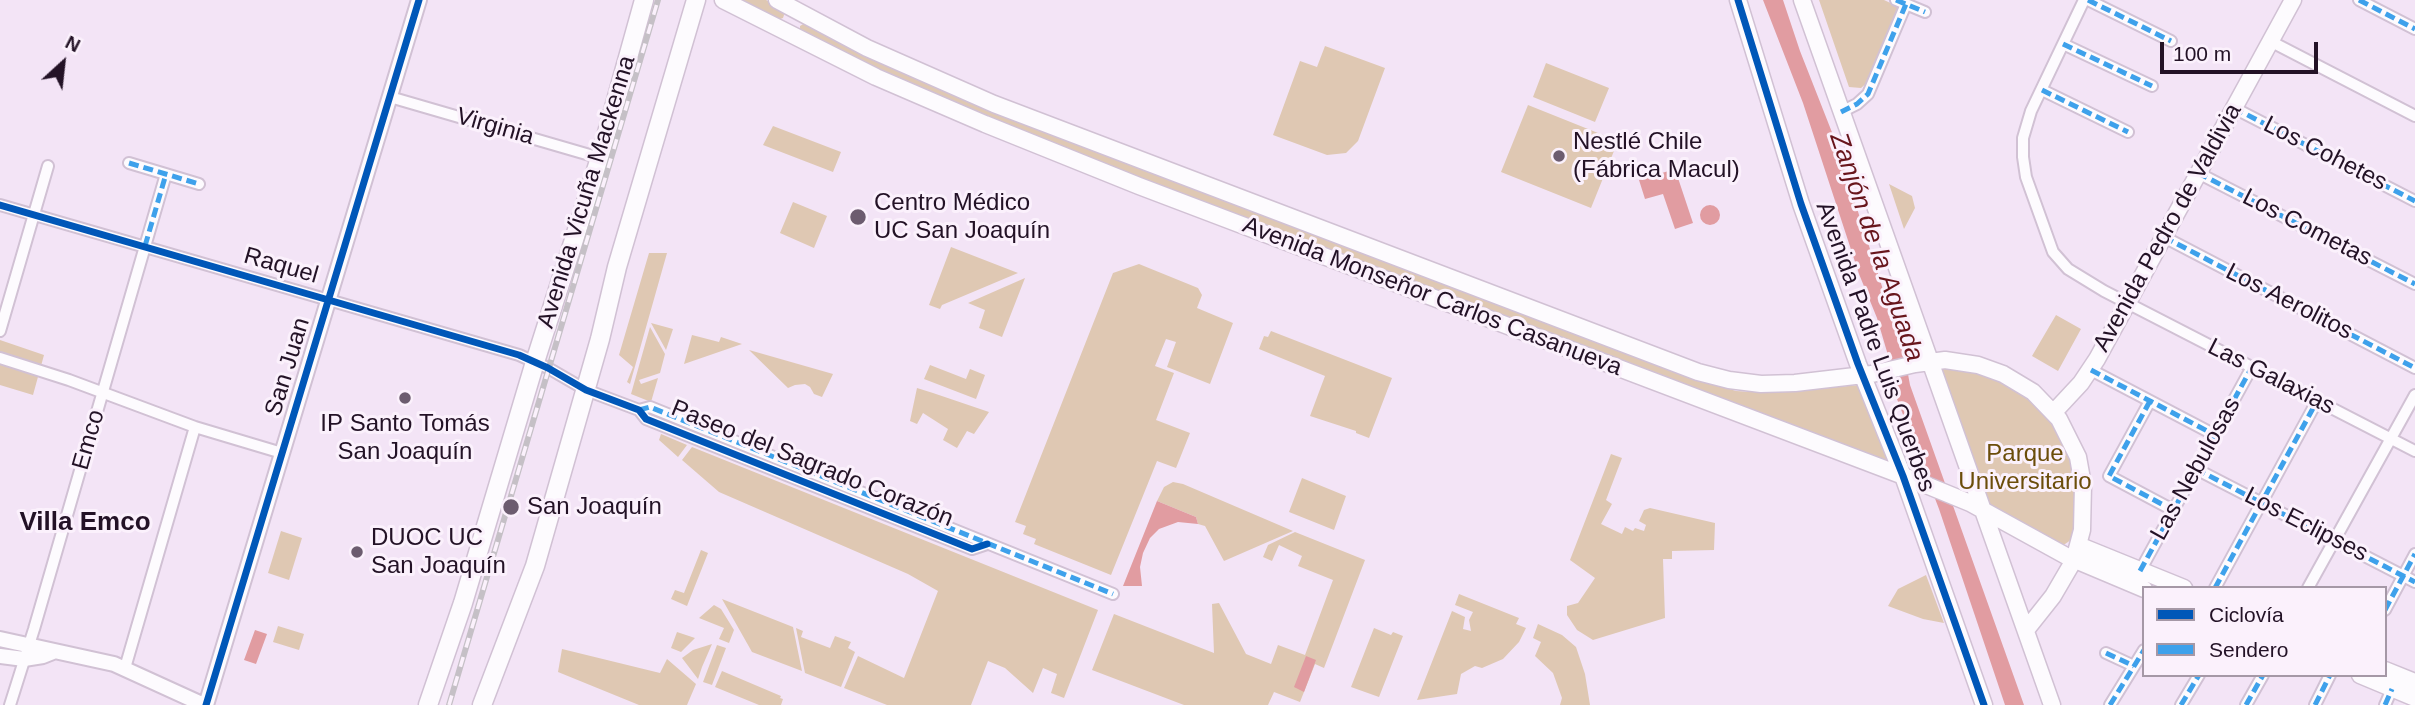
<!DOCTYPE html>
<meta charset="utf-8">
<style>
body{margin:0}
#map{position:relative;width:2415px;height:705px;overflow:hidden;background:#f3e4f6;font-family:Helvetica,sans-serif}
canvas{display:block}
.legend{position:absolute;left:2142px;top:586px;width:245px;height:91px;box-sizing:border-box;background:#fbf1fc;border:2px solid #a598a6;margin:0;padding:9px 12px;list-style:none;font-size:21px;color:#231226}
.legend li{display:flex;align-items:center;gap:14px;height:35px}
.legend b{width:35px;border:2px solid #a598a6}
.north{position:absolute;left:28px;top:28px;width:70px;height:70px;-webkit-text-stroke:5px #fbf1fc;paint-order:stroke;rotate:27deg;font-size:19px;font-weight:700;line-height:28px;text-align:center;color:#231226}
.north::after{content:'';display:block;margin:auto;width:24px;height:32px;background:#231226;clip-path:polygon(50% 0,100% 100%,50% 72%,0 100%)}
.scale{position:absolute;left:2160px;top:42px;width:158px;height:32px;box-sizing:border-box;border:4px solid #231226;border-top:0;padding-left:9px;font-size:21px;line-height:24px;white-space:nowrap;color:#231226;-webkit-text-stroke:5px #fbf1fc;paint-order:stroke}
</style>
<div id="map">
<canvas width="2415" height="705"></canvas>
<ul class="legend">
<li><b style="height:9px;background:#0057b8"></b>Ciclovía</li>
<li><b style="height:9px;background:#3ea1eb"></b>Sendero</li>
</ul>
<div class="north">N</div>
<div class="scale">100 m</div>
</div>
<script>
const g = document.querySelector('canvas').getContext('2d');
g.lineJoin = 'round';
function paint(path, color) { g.fillStyle = color; g.fill(path, 'evenodd'); }
const toPath = rows => new Path2D(rows.map(r => 'M' + r).join(''));
function stroke(path, color, width, dash) { g.strokeStyle = color; g.lineWidth = width; g.lineCap = dash ? 'butt' : 'round'; g.setLineDash(dash || []); g.stroke(path); }
function write(font, color, halo, rows, align = 'center') {
  g.font = font + ' Helvetica,sans-serif'; g.lineWidth = 6; g.setLineDash([]); g.textBaseline = 'middle'; g.strokeStyle = halo; g.fillStyle = color; for (const [text, x, y, turn = 0] of rows) {
    g.save(); g.translate(x, y); g.rotate((+turn || 0) * Math.PI / 180); g.textAlign = isNaN(turn) ? turn : align; if (halo) g.strokeText(text, 0, 0); g.fillText(text, 0, 0); g.restore();
  }
}
paint(toPath([
 [735,0,766,0,783,9,784,15,783,18,777,20],
 [1819,0,1884,0,1901,8,1869,81,1861,88,1849,87],
 [805,23,1682,374,1736,391,1770,393,1859,385,1889,462,1883,465,1247,222,885,75,800,31,800,26],
 [1325,46,1385,68,1358,141,1346,153,1327,155,1273,135,1300,61,1317,67],
 [1546,63,1609,88,1595,122,1533,97],
 [1528,105,1618,141,1591,208,1501,172],
 [773,126,841,152,833,172,763,145],
 [1889,184,1912,196,1915,208,1904,229],
 [793,202,827,216,814,248,780,233],
 [951,247,1018,273,942,305,940,309,929,305],
 [649,253,667,253,630,384,627,382,633,367,619,355],
 [1139,264,1198,288,1202,295,1197,308,1233,323,1210,384,1167,367,1176,342,1166,339,1155,366,1174,373,1156,420,1190,433,1176,468,1157,461,1111,575,1034,544,1036,539,1023,534,1026,526,1015,522,1113,273],
 [1025,278,1002,337,979,328,985,310,968,303],
 [2056,315,2081,329,2058,371,2032,356],
 [651,323,673,329,666,350],
 [650,327,665,354,660,373,639,380,641,384,658,378,651,402,631,394],
 [1271,331,1392,378,1369,438,1356,433,1356,431,1310,416,1325,376,1259,349,1264,336,1268,337],
 [692,335,719,342,721,337,742,344,684,364],
 [0,340,44,355,33,395,0,385],
 [749,350,833,374,822,397,814,394,810,387,805,384,795,385,788,388],
 [930,365,966,379,970,369,985,375,976,399,924,379],
 [1936,365,1986,374,2035,402,2053,422,2072,460,2078,504,2074,537,2068,542,2062,546,1989,506],
 [917,388,933,393,989,412,974,434,967,431,957,448,943,440,948,429,923,413,917,424,910,421],
 [661,434,687,445,678,457,659,440],
 [692,447,1098,610,1064,698,1051,693,1057,674,1043,668,1033,693,1005,668,988,661,971,705,887,705,844,688,858,656,904,678,938,591,908,574,719,492,682,460],
 [1611,454,1622,458,1606,500,1612,504,1601,524,1622,534,1625,527,1633,531,1635,528,1644,531,1646,525,1639,521,1644,510,1650,508,1715,523,1714,550,1672,551,1672,559,1663,559,1665,618,1593,640,1577,630,1567,615,1567,606,1578,603,1595,578,1570,560],
 [1302,478,1346,496,1334,530,1289,512],
 [1173,482,1183,484,1293,531,1224,561,1205,526,1198,524,1196,517,1157,501,1164,487],
 [281,531,302,538,289,580,268,573],
 [1295,532,1365,560,1324,668,1315,664,1300,702,1274,692,1268,705,1184,705,1092,670,1114,614,1214,653,1212,604,1219,603,1246,654,1271,664,1278,645,1305,655,1333,580,1298,566,1302,556,1279,545,1272,561,1263,557,1268,545],
 [701,550,708,553,687,606,671,599,675,590,684,593],
 [1926,575,1944,623,1923,619,1888,606,1898,589],
 [1459,594,1519,618,1516,624,1526,628,1519,642,1503,659,1482,668,1475,666,1461,674,1457,694,1417,700,1452,611,1465,617,1463,629,1471,631,1469,620,1473,612,1455,605],
 [722,599,793,627,802,671,752,652],
 [714,605,721,609,734,630,729,643,719,639,724,628,699,618],
 [1538,624,1562,635,1576,647,1585,674,1590,705,1560,705,1562,698,1553,673,1535,656,1541,642,1533,638],
 [278,626,304,634,299,650,273,642],
 [796,628,803,631,801,637,830,648,835,636,851,642,848,648,855,652,841,687,805,673],
 [1374,628,1391,635,1393,632,1403,636,1379,697,1351,687],
 [677,632,695,638,681,652,671,648],
 [712,644,702,667,698,679,682,658,693,650],
 [717,645,726,648,712,685,703,682],
 [562,649,660,673,667,659,696,684,687,705,639,705,558,672],
 [722,671,781,696,780,698,783,699,781,705,759,705,715,687]
]), '#dfc8b3');
paint(toPath([
 [1763,0,1783,0,1800,51,1835,140,1905,358,1910,385,2024,705,2005,705,1939,509,1897,399,1890,362,1877,318,1859,274,1803,103],
 [1675,169,1693,223,1675,229,1663,194,1645,199,1639,180],
 '1700 215a10 10 0 1 1 20 0a10 10 0 1 1-20 0Z',
 [1157,501,1196,517,1198,524,1178,522,1159,529,1150,538,1143,553,1140,567,1142,586,1123,586],
 [255,630,267,634,256,664,244,660],
 [1306,656,1316,660,1304,692,1294,687]
]), '#e19ca1');
const minor = toPath([
 [1896,0,1925,12],
 [2084,0,2031,111,2023,138,2023,157,2026,177,2053,252,2068,269,2104,291,2415,451],
 [2088,0,2171,41],
 [2359,0,2415,29],
 [2270,41,2415,116],
 [2063,44,2152,86],
 [2042,90,2128,132],
 [390,97,600,158],
 [2234,108,2415,201],
 [1841,112,1857,104,1868,94,1906,4],
 [129,163,199,184],
 [2198,173,2415,284],
 [0,205,519,355,548,368,586,390,639,410,646,419,972,549,987,544],
 [2164,237,2415,368],
 [0,331,48,166],
 [0,358,69,380,195,427,282,453],
 [2091,370,2215,435],
 [2150,401,2109,476,2173,510],
 [639,410,650,407,1113,594],
 [2196,469,2415,582],
 [2140,571,2252,367],
 [2215,588,2317,401],
 [2308,588,2415,395],
 [2385,610,2415,554],
 [2106,653,2134,666],
 [125,668,195,427],
 [10,705,34,629,166,174],
 [2110,705,2144,650],
 [2181,705,2199,675],
 [2246,705,2263,675],
 [2315,705,2330,675],
 [2385,705,2392,689]
]);
const tertiary = toPath([
 [0,639,114,664,204,705],
 [0,656,24,659,43,656,53,652],
 [206,705,419,0]
]);
const secondary = toPath([
 [723,0,876,77,985,124,1139,186,1914,480,1970,503,2068,557,2144,589],
 [777,0,867,48,994,104,1698,372,1729,380,1761,384,1795,383,1872,374,1915,364,1945,360,1978,365,2003,374,2033,392,2059,419,2078,457,2083,485,2082,530,2074,560,2053,596,2026,630],
 [1738,0,1801,204,1858,364,1903,476,1984,705],
 [1802,0,2052,705],
 [2054,412,2081,383,2097,359,2293,0],
 [2078,545,2184,588],
 [2385,670,2415,682],
 [2360,675,2415,698]
]);
const primary = toPath([
 [428,705,463,603,535,362,600,158,644,0],
 [482,705,535,566,600,339,617,267,696,0]
]);
stroke(minor, '#d1c1d4', 14);
stroke(tertiary, '#d1c1d4', 18);
stroke(secondary, '#d1c1d4', 19);
stroke(primary, '#d1c1d4', 21);
stroke(minor, '#fdfbfe', 10);
stroke(tertiary, '#fdfbfe', 14);
stroke(secondary, '#fdfbfe', 16);
stroke(primary, '#fdfbfe', 18);
const rail = toPath([
 [449,705,658,0]
]);
stroke(rail, '#c5c0c6', 6);
stroke(rail, '#fbf1fc', 3.5, [10]);
stroke(toPath([
 [1896,0,1925,12],
 [2088,0,2171,41],
 [2359,0,2415,29],
 [2063,44,2152,86],
 [2042,90,2128,132],
 [2234,108,2415,201],
 [1841,112,1857,104,1868,94,1906,4],
 [129,163,199,184],
 [2198,173,2415,284],
 [2164,237,2415,368],
 [145,246,166,174],
 [2091,370,2215,435],
 [2150,401,2109,476,2173,510],
 [639,410,650,407,1113,594],
 [2196,469,2415,582],
 [2140,571,2252,367],
 [2215,588,2317,401],
 [2385,610,2415,554],
 [2106,653,2134,666],
 [2110,705,2144,650],
 [2181,705,2199,675],
 [2246,705,2263,675],
 [2315,705,2330,675],
 [2385,705,2392,689]
]), '#3ea1eb', 5, [10, 5]);
stroke(toPath([
 [1738,0,1801,204,1858,364,1903,476,1984,705],
 [0,205,519,355,548,368,586,390,639,410,646,419,972,549,987,544],
 [206,705,419,0]
]), '#0057b8', 7);
for (const [x, y, r, color] of [
 [1559,156,7,"#6c5c6f"],
 [858,217,9,"#6c5c6f"],
 [405,398,7,"#6c5c6f"],
 [511,507,9,"#6c5c6f"],
 [357,552,7,"#6c5c6f"]
]) { const dot = new Path2D(); dot.arc(x, y, r, 0, 2 * Math.PI); g.fillStyle = color; g.fill(dot); stroke(dot, '#fbf1fc', 2.5); }
write('24px', '#231226', '#fbf1fc', [
 ["Virginia",495,127,16],
 ["Los Cohetes",2325,154,27],
 ["Avenida Vicuña Mackenna",587,192,-73],
 ["Avenida Pedro de Valdivia",2168,228,-61],
 ["Los Cometas",2307,228,27],
 ["Raquel",281,266,16],
 ["Avenida Monseñor Carlos Casanueva",1432,297,21],
 ["Los Aerolitos",2289,302,27],
 ["Avenida Padre Luis Querbes",1875,347,70],
 ["San Juan",288,367,-73],
 ["Las Galaxias",2271,377,27],
 ["Emco",89,440,-74],
 ["Paseo del Sagrado Corazón",812,464,22],
 ["Las Nebulosas",2196,469,-61],
 ["Los Eclipses",2306,525,27]
]);
write('24px', '#231226', '#fbf1fc', [
 ["Nestlé Chile",1573,142],
 ["(Fábrica Macul)",1573,170],
 ["Centro Médico",874,203],
 ["UC San Joaquín",874,231],
 ["IP Santo Tomás",405,424,"center"],
 ["San Joaquín",405,452,"center"],
 ["San Joaquín",527,507],
 ["DUOC UC",371,538],
 ["San Joaquín",371,566]
], 'left');
write('24px', '#6b4d0a', '#fbf1fc', [
 ["Parque",2025,454],
 ["Universitario",2025,482]
]);
write('italic 26px', '#68151c', '#fbf1fc', [
 ["Zanjón de la Aguada",1876,247,71]
]);
write('bold 26px', '#231226', '#fbf1fc', [
 ["Villa Emco",85,523]
]);
</script>
